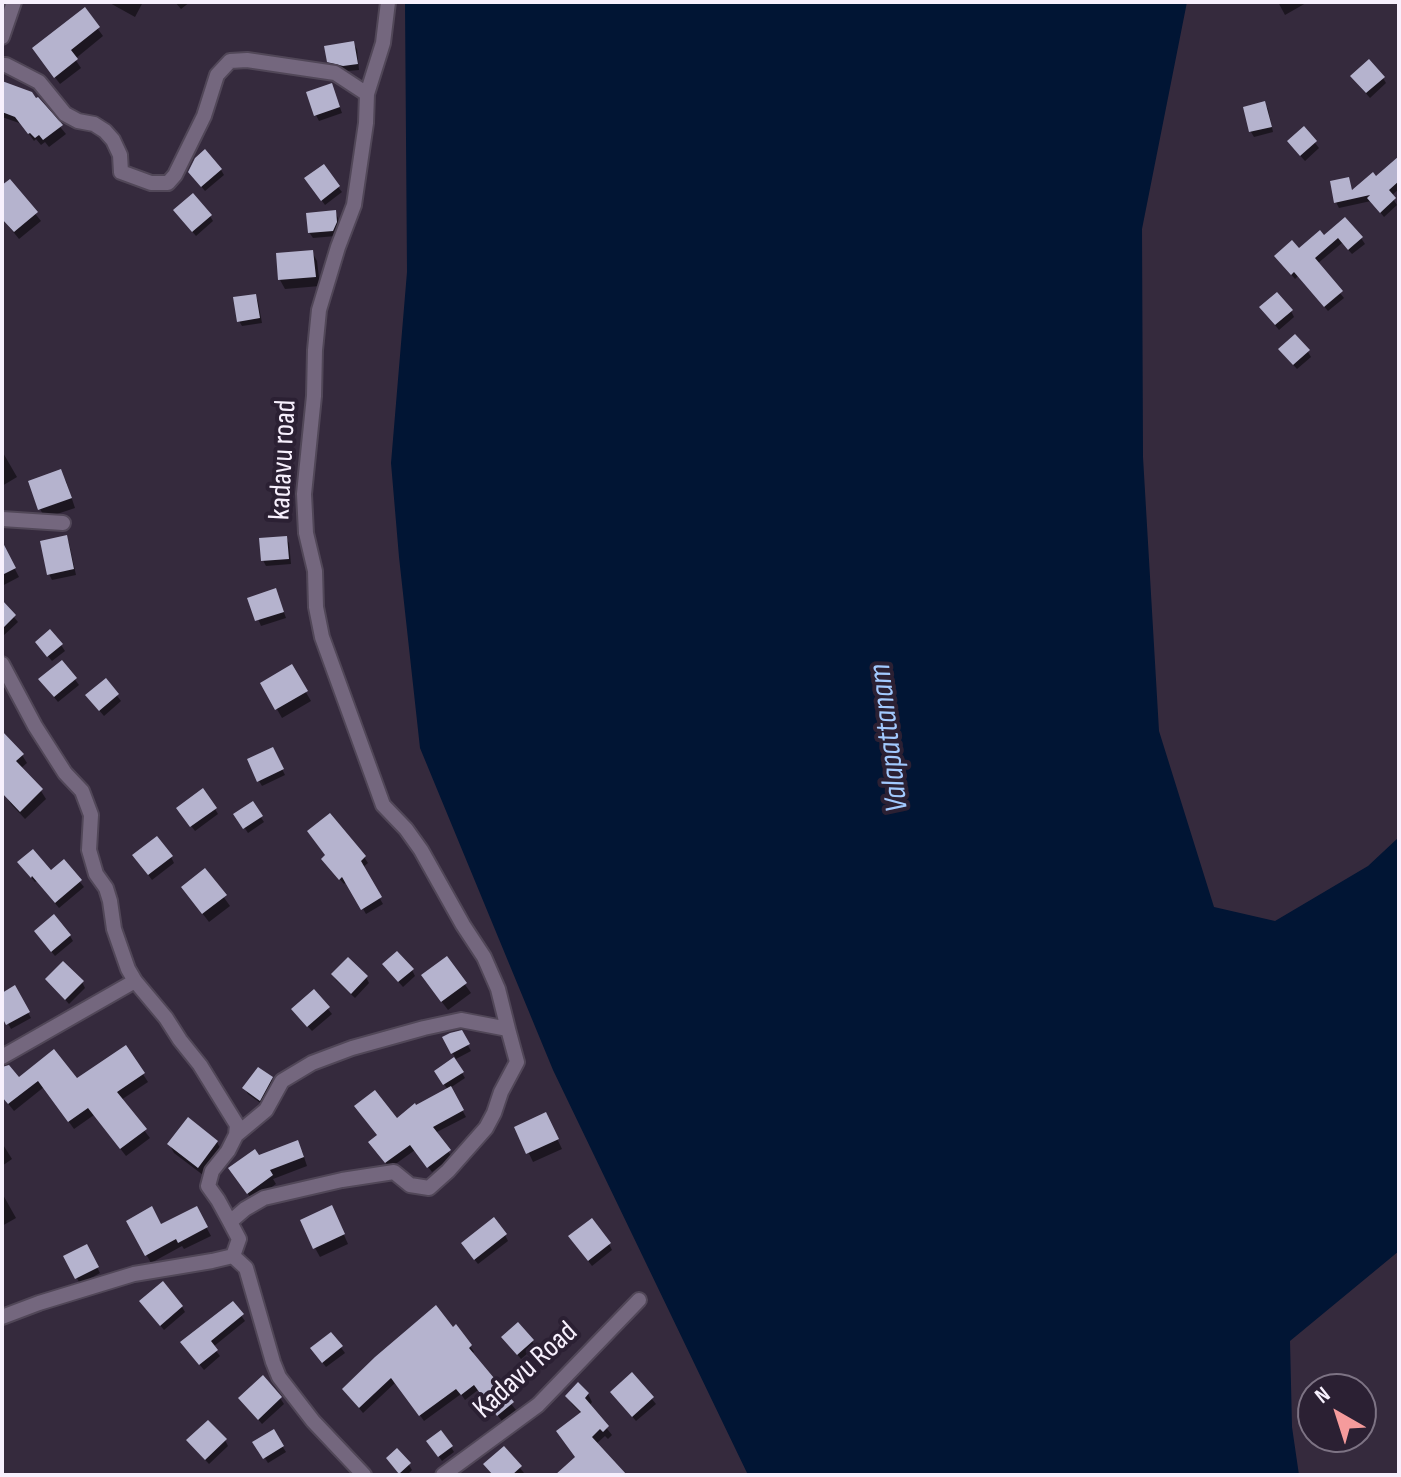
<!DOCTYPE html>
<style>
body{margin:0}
#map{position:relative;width:1401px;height:1477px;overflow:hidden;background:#352a3d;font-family:"Sofia Sans Condensed",sans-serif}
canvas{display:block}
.frame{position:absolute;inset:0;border:4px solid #f7f0fd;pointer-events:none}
.north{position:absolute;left:1297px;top:1373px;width:80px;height:80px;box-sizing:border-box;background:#2b2033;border:2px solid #7d7384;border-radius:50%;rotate:321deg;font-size:22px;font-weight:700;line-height:32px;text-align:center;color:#f7f0fd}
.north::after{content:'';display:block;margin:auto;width:28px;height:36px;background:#f59b9c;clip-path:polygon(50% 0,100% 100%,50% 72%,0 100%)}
</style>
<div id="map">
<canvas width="1401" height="1477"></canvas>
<div class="frame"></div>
<div class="north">N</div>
</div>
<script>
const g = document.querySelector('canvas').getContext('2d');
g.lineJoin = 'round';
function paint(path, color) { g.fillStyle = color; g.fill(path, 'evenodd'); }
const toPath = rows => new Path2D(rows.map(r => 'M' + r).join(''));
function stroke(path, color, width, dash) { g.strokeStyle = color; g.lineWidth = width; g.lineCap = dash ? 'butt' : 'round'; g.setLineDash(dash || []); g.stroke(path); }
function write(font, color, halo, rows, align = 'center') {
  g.font = font + ' "Sofia Sans Condensed",sans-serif'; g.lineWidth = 8; g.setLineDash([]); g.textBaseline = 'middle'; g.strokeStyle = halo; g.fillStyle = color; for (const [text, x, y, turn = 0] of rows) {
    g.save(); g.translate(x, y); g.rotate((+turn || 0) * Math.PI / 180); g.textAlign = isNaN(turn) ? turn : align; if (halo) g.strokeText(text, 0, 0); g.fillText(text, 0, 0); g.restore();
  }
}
paint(toPath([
 [405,2,1187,2,1142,229,1143,457,1159,731,1214,907,1275,921,1368,866,1399,837,1399,1251,1290,1341,1292,1427,1299,1475,748,1475,553,1070,420,748,399,557,391,463,407,272]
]), '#011534');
paint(toPath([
 [108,2,143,2,135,17],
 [175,2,190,2,181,9],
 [1278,2,1306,2,1306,3,1285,15],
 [84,10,103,36,75,59,81,68,60,84,39,56],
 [353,44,357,49,359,70,347,71,332,67,329,61],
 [1383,78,1386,83,1370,98,1356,82],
 [2,83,38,100,66,134,49,147,45,142,41,145,36,139,34,141,22,124,2,117],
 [334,91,342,113,319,121,316,115],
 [1264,103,1268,109,1273,132,1254,137,1251,132,1245,108],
 [1304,129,1319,148,1305,161,1295,150],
 [1399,158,1399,189,1391,196,1397,205,1384,217,1371,201,1339,208,1336,202,1348,179,1353,192,1376,178],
 [221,170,224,175,205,191,194,178],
 [10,182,41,221,19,239,2,218,2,188],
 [310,184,338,187,342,192,325,205],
 [335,212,338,218,339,229,336,236,313,238,309,232],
 [179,216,210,216,213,221,196,236],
 [1324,238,1361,238,1365,244,1352,254,1342,243,1317,264,1344,298,1328,311,1298,276,1295,279,1280,261],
 [312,252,317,261,320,286,285,289,280,280],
 [255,296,258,301,262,323,242,326,239,321],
 [1291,311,1294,317,1279,330,1265,313],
 [1308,352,1311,357,1297,369,1284,355],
 [2,451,17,477,2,486],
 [60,472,66,481,75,508,45,518,40,509,31,482],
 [66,537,69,543,76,575,52,580,49,574],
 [286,538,289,543,291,564,266,566,263,560],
 [2,544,19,577,2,586],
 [278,596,286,618,261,626,250,599],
 [2,603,18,622,3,636,2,635],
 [61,645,65,651,52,661,41,648],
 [62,662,79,685,58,702,44,685],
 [291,667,311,701,282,718,262,683],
 [105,680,121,701,104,716,91,701],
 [2,733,22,755,27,763,20,769,41,791,46,799,25,819,11,804,6,796,2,779],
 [272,749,285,775,262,786,259,781],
 [252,804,264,822,248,833,236,815],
 [215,809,218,814,195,831,182,814],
 [171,857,174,863,152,880,138,861],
 [364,857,368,863,362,868,383,904,366,914,347,881,344,884,327,865],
 [64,862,84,887,59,908,37,881,35,882,23,868,51,873],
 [205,871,230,906,209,922,189,896],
 [70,936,73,941,55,956,39,937],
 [446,958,471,993,448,1010,429,985],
 [388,970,412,970,415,976,403,987],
 [333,975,366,977,369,983,355,998,336,980],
 [47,979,82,982,85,988,69,1004],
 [14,988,31,1018,11,1029,2,1013,2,995],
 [314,992,332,1014,312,1031,297,1015],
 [461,1033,471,1051,454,1060,465,1078,450,1088,466,1117,435,1133,452,1157,432,1172,415,1150,390,1168,374,1148,397,1121,416,1107,448,1090,436,1072,456,1059,444,1038],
 [126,1048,148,1082,121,1100,150,1138,126,1156,94,1115,74,1129,44,1087,14,1111,2,1096,2,1072,19,1080,77,1080],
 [271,1078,275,1084,263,1105,248,1094,245,1089],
 [550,1124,562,1149,533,1162,517,1128],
 [217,1142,222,1152,203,1175,174,1153,169,1144],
 [2,1143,12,1159,2,1166],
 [302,1151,307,1166,273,1179,276,1184,253,1201,236,1177,259,1158],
 [2,1193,16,1218,2,1226],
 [196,1208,211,1236,184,1249,182,1246,151,1263,128,1222,161,1226],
 [336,1217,348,1244,320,1257,315,1248],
 [505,1235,508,1241,478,1264,466,1249],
 [574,1242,609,1244,612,1250,592,1266],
 [86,1246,100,1273,80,1284,66,1257],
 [233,1304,245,1321,213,1347,220,1356,204,1370,186,1348],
 [145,1307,182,1307,185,1312,164,1330],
 [331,1334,345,1353,326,1367,316,1354],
 [532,1341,535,1347,521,1359,507,1342],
 [470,1346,474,1352,472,1354,516,1410,502,1421,478,1390,465,1400,461,1394,424,1421,396,1382,363,1413,344,1390],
 [632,1375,656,1404,636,1421,616,1398],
 [588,1394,592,1402,589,1406,612,1435,608,1439,605,1436,596,1444,624,1475,558,1475,577,1458,582,1414,572,1404,567,1396],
 [240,1398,280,1398,284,1404,262,1424],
 [273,1432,286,1452,268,1463,255,1443],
 [225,1440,228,1446,209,1464,192,1446],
 [432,1447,451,1447,454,1452,442,1461],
 [504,1449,520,1468,524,1473,521,1475,494,1475],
 [391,1464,409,1465,412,1470,407,1475,401,1475]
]), '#0007');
paint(toPath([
 [85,7,100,27,71,50,78,59,54,78,32,48],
 [354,41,358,64,343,66,327,62,324,46],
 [1369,59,1385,77,1366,93,1350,76],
 [2,81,32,92,36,98,38,97,63,125,43,140,39,135,35,138,30,133,28,134,15,117,2,112],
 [332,83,340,107,314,116,306,92],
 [1265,101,1272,127,1249,132,1243,107],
 [1304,126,1317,141,1300,156,1287,141],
 [205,149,222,169,201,187,188,172,195,158],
 [1399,156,1399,181,1389,190,1396,198,1380,213,1367,198,1370,195,1334,203,1330,181,1349,177,1352,190,1373,172,1376,176],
 [324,164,340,186,321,201,304,178],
 [10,179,38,212,14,232,2,219,2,185],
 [193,193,212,215,192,232,173,210],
 [336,210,337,222,333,231,308,233,306,213],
 [1345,217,1363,237,1348,250,1338,238,1315,258,1343,291,1324,307,1294,272,1291,275,1274,256,1292,240,1299,248,1320,230,1324,235],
 [313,250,316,277,278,280,276,253],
 [1277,292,1293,310,1275,325,1259,307],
 [256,294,260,318,237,322,233,297],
 [1295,334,1310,350,1293,365,1278,349],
 [61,469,72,498,38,510,28,481],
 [67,535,74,569,47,575,40,541],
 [287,536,289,559,261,561,259,538],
 [2,541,16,568,2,575],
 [276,588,284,612,255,621,247,598],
 [2,600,16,615,2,629],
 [50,629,63,644,47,657,35,642],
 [62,660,77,678,54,697,38,679],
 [292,664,308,691,275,710,260,683],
 [106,678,119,694,99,711,85,695],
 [2,731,24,754,16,761,43,789,20,812,2,793],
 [273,747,284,769,257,782,247,759],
 [203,788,217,808,190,827,176,808],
 [253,801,263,816,243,829,233,814],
 [330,813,366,856,361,861,382,897,361,910,342,877,339,880,321,859,325,855,307,831],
 [157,836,173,856,148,875,132,855],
 [33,849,51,870,64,859,82,880,55,903,32,876,31,878,17,862],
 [205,868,227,895,202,914,181,887],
 [54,914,71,935,51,952,34,931],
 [397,951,414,969,398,982,382,964],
 [447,956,467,983,441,1002,421,975],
 [348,957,368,976,351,994,331,974],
 [63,961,84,981,65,1000,45,979],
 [15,985,30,1012,6,1025,2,1017,2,993],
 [314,989,330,1007,307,1027,291,1009],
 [462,1030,470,1044,451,1054,442,1037,450,1033],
 [126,1045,145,1073,117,1092,147,1129,120,1149,88,1108,68,1122,38,1081,8,1104,2,1097,2,1067,9,1065,19,1077,54,1049,77,1078],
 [454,1057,464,1072,443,1085,434,1071],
 [258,1067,273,1077,260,1101,242,1088],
 [451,1086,464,1110,433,1127,451,1150,427,1168,410,1145,385,1163,368,1142,377,1135,354,1106,375,1090,397,1118,415,1103,416,1105],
 [546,1112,559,1139,526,1154,514,1127],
 [188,1117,218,1141,198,1168,167,1144],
 [298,1140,304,1157,270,1170,273,1175,247,1194,228,1168,255,1149,259,1155],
 [332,1205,345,1234,313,1249,300,1220],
 [152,1206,161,1224,197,1206,208,1227,178,1243,176,1239,145,1256,126,1221],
 [494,1217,507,1234,474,1260,461,1243],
 [592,1218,611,1243,588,1261,568,1236],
 [87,1244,99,1267,75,1279,63,1256],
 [163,1281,183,1306,160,1326,139,1301],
 [233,1301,244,1314,211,1341,218,1350,199,1365,180,1342],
 [436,1305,453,1327,456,1324,472,1345,469,1348,514,1402,497,1416,474,1385,461,1395,456,1389,419,1416,391,1378,359,1408,342,1389,375,1357],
 [518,1322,534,1340,517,1355,501,1337],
 [331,1332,343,1346,322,1363,310,1348],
 [632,1372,654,1397,632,1417,610,1392],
 [263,1375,282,1397,258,1420,238,1398],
 [578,1382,589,1393,585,1398,609,1426,603,1432,600,1429,592,1437,627,1475,555,1475,575,1457,556,1431,581,1412,565,1396],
 [208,1420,227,1439,205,1460,186,1440],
 [274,1429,284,1446,263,1459,252,1442],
 [441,1430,453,1446,438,1457,426,1441],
 [504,1446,522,1466,512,1475,493,1475,483,1464],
 [397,1448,411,1463,399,1474,386,1458]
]), '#b5b3ce');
const street = toPath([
 [2,37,14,2],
 [2,65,6,65,39,82,65,114,78,121,94,124,105,131,113,140,120,155,121,172,151,183,168,183,175,175,204,116,217,75,230,61,247,60,335,73,367,94,366,123,354,205,338,247,319,310,315,350,314,396,304,494,306,533,315,571,316,607,322,637,383,805,406,829,421,850,463,925,484,957,498,989,508,1029,461,1020,424,1028,352,1048,312,1063,282,1081,266,1110,236,1135],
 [367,94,383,43,388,2],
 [2,519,63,523],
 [2,664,35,726,65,773,82,791,91,815,89,850,96,874,106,888,110,901,114,929,128,969,135,981,166,1018,180,1040,200,1065,237,1125,236,1135,228,1151,212,1171,208,1186,218,1200,230,1222],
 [2,1057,135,981],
 [233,1256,239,1239,230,1222,245,1209,264,1198,342,1180,394,1172,410,1185,429,1188,448,1171,486,1128,494,1113,501,1092,517,1062,508,1029],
 [2,1317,39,1303,134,1274,212,1261,233,1256,246,1268,273,1362,279,1377,313,1421,364,1475],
 [443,1475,538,1405,639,1300]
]);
stroke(street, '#514758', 18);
stroke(street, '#74677e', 14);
write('30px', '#f7f0fd', '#2b2033', [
 ["kadavu road",284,460,-87],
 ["Kadavu Road",526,1371,-42]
]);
write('italic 32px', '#a2c9fe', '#2b2033', [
 ["Valapattanam",890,738,-97]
]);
</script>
